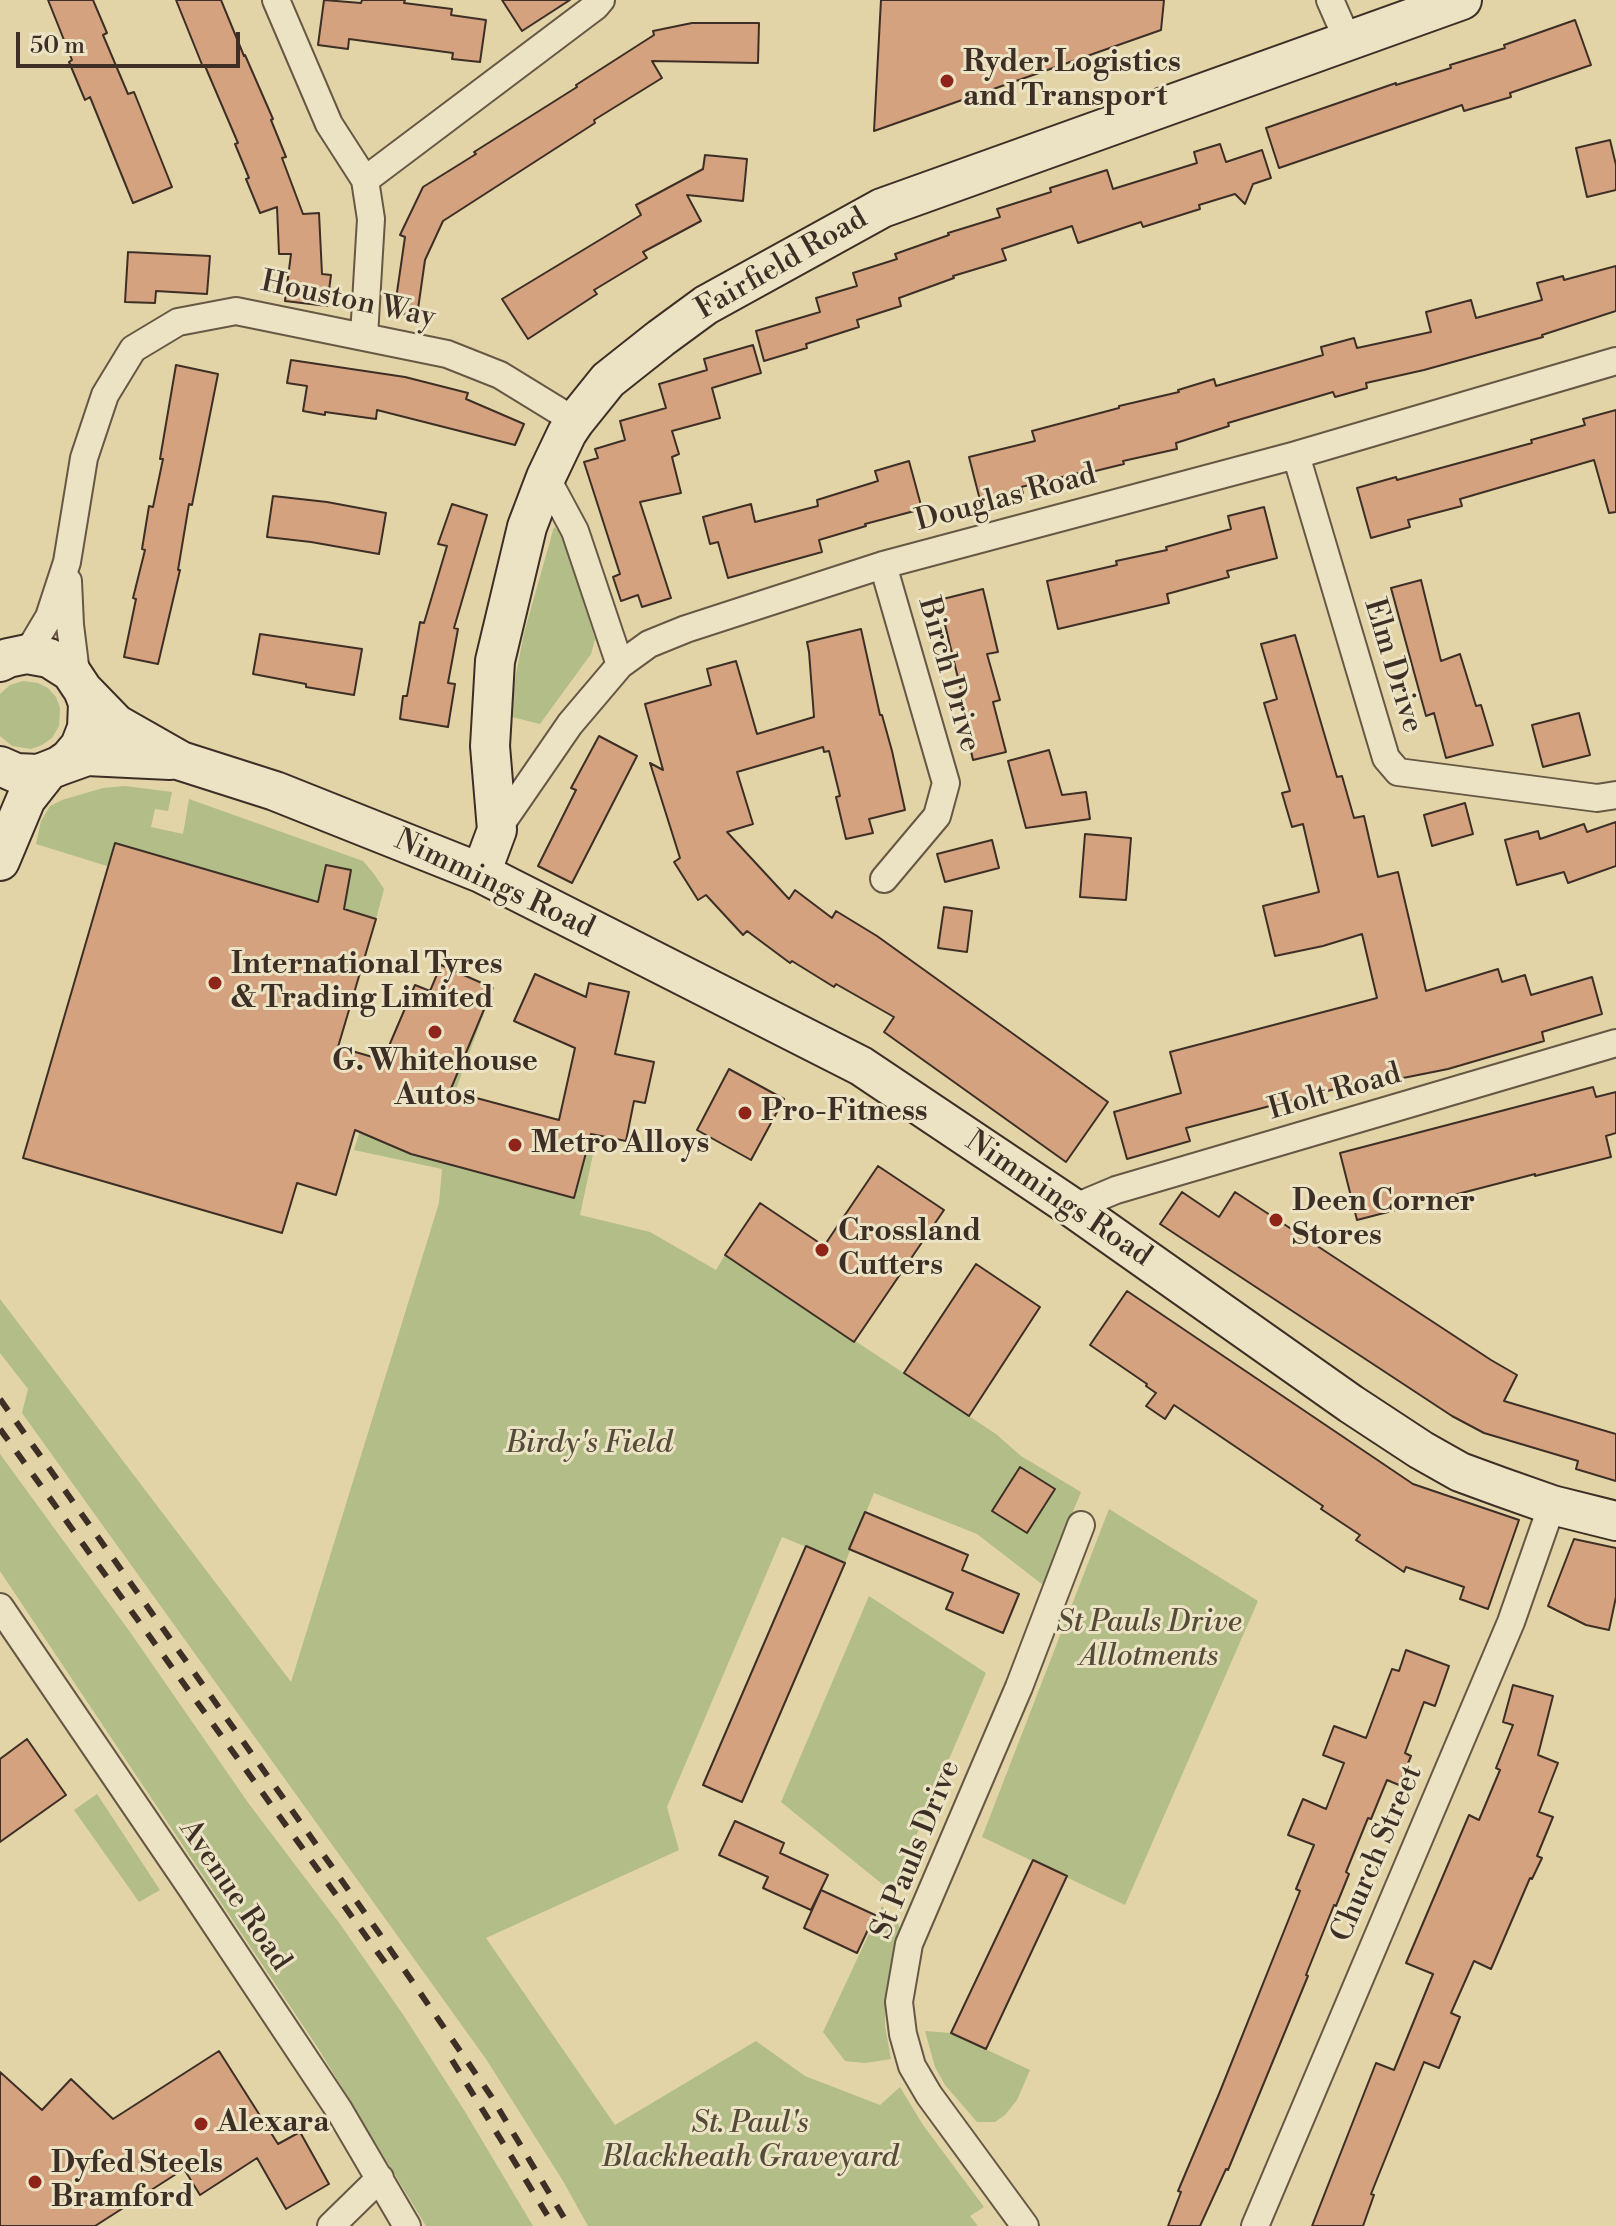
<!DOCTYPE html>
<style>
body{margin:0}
#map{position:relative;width:1616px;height:2226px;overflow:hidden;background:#e2d4a6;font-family:"Libre Bodoni",serif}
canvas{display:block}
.scale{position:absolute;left:16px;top:32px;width:224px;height:36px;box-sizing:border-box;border:4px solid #3d2f25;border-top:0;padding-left:10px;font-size:24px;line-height:28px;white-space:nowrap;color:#3d2f25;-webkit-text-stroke:6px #ece3c5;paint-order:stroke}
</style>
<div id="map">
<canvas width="1616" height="2226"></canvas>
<div class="scale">50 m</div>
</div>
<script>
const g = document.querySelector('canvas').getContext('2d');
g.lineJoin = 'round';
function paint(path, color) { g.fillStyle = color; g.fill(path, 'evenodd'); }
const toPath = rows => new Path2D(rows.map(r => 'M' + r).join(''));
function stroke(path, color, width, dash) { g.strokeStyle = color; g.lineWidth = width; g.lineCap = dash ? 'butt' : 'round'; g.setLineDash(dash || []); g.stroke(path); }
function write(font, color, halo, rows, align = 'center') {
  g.font = font + ' "Libre Bodoni",serif'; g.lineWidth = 6; g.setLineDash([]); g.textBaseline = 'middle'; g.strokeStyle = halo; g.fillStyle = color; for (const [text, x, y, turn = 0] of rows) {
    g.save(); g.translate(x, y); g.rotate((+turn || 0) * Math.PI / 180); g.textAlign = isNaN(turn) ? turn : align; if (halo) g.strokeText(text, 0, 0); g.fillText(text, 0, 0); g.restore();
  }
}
paint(toPath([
 [554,527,562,534,595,639,591,654,540,724,508,716,524,633],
 [23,681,38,683,48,688,56,697,60,708,59,726,52,738,42,745,31,749,12,746,0,736,0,694,10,685],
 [125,786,172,792,168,811,155,809,151,827,183,834,189,799,363,861,374,874,384,889,376,919,115,843,107,866,36,844,41,821,50,806,62,800,103,788],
 [493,988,455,1092,437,1161,574,1198,592,1129,598,1131,580,1215,650,1232,716,1270,725,1255,996,1434,1021,1456,1081,1492,1043,1585,977,1534,874,1493,845,1563,782,1537,667,1807,679,1850,486,1938,615,2125,756,2041,805,2076,880,2105,900,2087,923,2125,984,2207,970,2216,978,2226,588,2226,563,2181,486,2059,22,1413,28,1389,0,1353,0,1299,291,1682,439,1203,442,1169,354,1150,378,1072,376,1139,421,1158],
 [0,1454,130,1632,249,1804,340,1924,404,2016,464,2110,533,2226,426,2226,318,2048,0,1571],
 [1109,1509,1258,1601,1125,1905,982,1837],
 [869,1596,986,1673,892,1892,781,1802],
 [97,1794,160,1890,139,1902,74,1810],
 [882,1906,897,1921,900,1929,885,1998,885,2026,891,2059,865,2063,845,2061,823,2032],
 [925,2031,951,2033,1030,2070,1017,2100,1005,2115,995,2122,977,2122,945,2085,935,2067]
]), '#b2bd88');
const building = toPath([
 [48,0,93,0,107,33,103,35,128,94,134,92,172,187,133,203,90,97,85,100,69,62,72,60,48,0],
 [176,0,221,0,244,56,245,55,273,119,271,120,286,157,282,158,303,214,319,213,322,274,331,275,327,306,285,301,291,254,279,254,277,207,260,213,246,179,249,178,235,144,238,143,205,66,203,67,176,0],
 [324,0,361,3,362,0,405,0,404,3,452,9,451,15,486,20,480,62,452,59,453,53,349,39,348,49,318,45,324,0],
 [502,0,570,0,522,31,502,0],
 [881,0,1164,0,1161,30,874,131,881,0],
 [1575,20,1591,65,1510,93,1511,97,1464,111,1462,105,1279,168,1266,128,1396,83,1396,85,1451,68,1450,65,1505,48,1504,45,1575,20],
 [692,23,759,23,758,63,652,61,662,78,594,120,595,123,443,221,425,260,417,316,394,313,405,237,400,235,423,187,476,154,474,152,577,87,576,85,654,35,653,31,692,23],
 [1610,140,1616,165,1616,190,1587,197,1576,148,1610,140],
 [1220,144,1226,162,1262,150,1271,178,1253,184,1245,204,1235,194,1199,205,1200,209,1143,227,1141,222,1078,243,1072,226,1002,249,1006,260,953,276,954,278,899,298,901,306,857,320,859,327,806,344,807,348,764,361,756,331,820,312,816,298,857,286,853,273,897,259,895,254,949,235,948,233,1000,217,997,209,1051,192,1050,188,1107,170,1113,189,1197,163,1194,152,1220,144],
 [705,155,747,159,743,201,687,195,701,221,643,252,647,258,594,290,597,294,528,339,502,299,641,215,636,205,703,169,705,155],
 [128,252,210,256,207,294,156,291,155,303,125,302,128,252],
 [1616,266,1616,311,1542,335,1543,337,1424,370,1366,383,1367,388,1335,397,1333,392,1228,423,1229,426,1176,443,1177,449,1123,461,1124,464,1083,474,1083,472,1021,487,1023,493,981,504,969,457,1035,441,1032,431,1119,408,1119,406,1179,392,1178,390,1214,379,1216,386,1323,355,1321,347,1354,338,1357,348,1431,332,1426,312,1471,300,1476,318,1542,300,1537,283,1563,276,1564,280,1616,266],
 [753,345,761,373,712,388,720,418,672,431,679,454,672,457,681,493,640,502,671,598,642,607,638,595,621,601,613,577,620,574,584,462,598,458,595,449,625,440,620,421,666,408,659,384,707,370,704,359,753,345],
 [291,360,405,377,468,393,466,399,524,424,515,445,377,410,376,419,325,412,325,415,303,411,307,386,287,383,291,360],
 [176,365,218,374,192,505,189,504,178,570,180,570,158,664,124,657,136,599,133,598,145,550,142,549,149,506,153,507,163,459,160,459,176,365],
 [1616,410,1616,512,1609,513,1594,460,1460,499,1462,506,1408,520,1410,527,1371,538,1357,488,1396,477,1397,480,1532,443,1531,440,1585,425,1583,419,1616,410],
 [909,461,922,509,865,524,866,526,819,540,822,552,728,578,718,542,710,544,703,517,751,504,755,522,818,506,817,500,878,481,875,471,909,461],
 [273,496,327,502,386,513,379,554,311,542,267,537,273,496],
 [452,504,487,515,454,628,458,629,448,683,455,684,448,727,400,719,403,696,407,696,420,622,424,623,447,546,438,544,452,504],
 [1264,507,1277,558,1227,571,1229,577,1167,594,1169,603,1058,629,1047,581,1117,565,1116,561,1167,550,1166,547,1231,529,1228,516,1264,507],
 [1421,580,1441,661,1460,654,1476,706,1481,705,1493,745,1446,758,1434,713,1426,716,1391,588,1421,580],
 [983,589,998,652,987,654,1000,700,993,702,1006,752,973,760,964,720,968,719,939,600,983,589],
 [861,629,880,715,882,715,892,751,905,810,869,819,873,833,846,839,836,797,840,796,829,751,824,752,823,747,737,772,753,824,727,832,789,899,795,890,832,918,836,911,877,936,1108,1102,1066,1162,884,1032,894,1017,836,984,834,987,792,961,790,963,747,931,743,935,706,895,698,900,674,862,680,858,650,763,663,770,645,704,711,685,707,669,736,661,757,734,814,717,809,652,807,642,861,629],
 [260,634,362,649,354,695,306,687,306,684,253,674,260,634],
 [1295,635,1337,777,1342,776,1354,818,1364,816,1378,877,1398,872,1426,991,1498,969,1502,982,1525,975,1531,995,1592,977,1602,1014,1542,1032,1544,1041,1448,1069,1398,1079,1396,1073,1186,1128,1190,1141,1127,1159,1114,1112,1181,1093,1170,1052,1377,998,1362,934,1323,946,1275,956,1263,906,1319,892,1303,824,1292,827,1282,793,1290,791,1264,703,1277,699,1261,644,1295,635],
 [1579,713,1590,755,1543,767,1532,725,1579,713],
 [599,736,637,756,572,883,538,866,576,790,571,788,599,736],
 [1049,750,1062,795,1086,792,1090,819,1026,828,1008,761,1049,750],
 [1465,803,1473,834,1432,846,1424,815,1465,803],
 [1616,822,1616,866,1568,883,1564,872,1517,885,1505,840,1538,831,1540,839,1584,824,1587,832,1616,822],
 [1085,834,1131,838,1126,900,1080,897,1085,834],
 [992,840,999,868,945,882,937,854,992,840],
 [115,843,318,902,326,865,351,870,344,909,376,919,338,1047,383,1060,415,985,430,991,441,965,493,988,450,1091,559,1120,575,1048,514,1021,535,974,586,997,589,983,629,992,615,1054,654,1062,645,1103,634,1101,626,1141,591,1134,574,1198,411,1154,355,1130,336,1195,297,1183,282,1233,23,1158,115,843],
 [944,907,972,911,967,952,938,948,944,907],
 [729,1069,784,1099,751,1160,697,1130,729,1069],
 [1593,1087,1596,1097,1616,1092,1616,1133,1606,1136,1611,1157,1535,1176,1535,1174,1357,1220,1340,1153,1593,1087],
 [878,1166,944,1210,854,1342,725,1255,760,1203,824,1246,878,1166],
 [1182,1192,1219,1217,1235,1192,1491,1360,1517,1375,1504,1401,1616,1434,1616,1481,1576,1469,1578,1461,1484,1433,1452,1416,1198,1249,1160,1224,1182,1192],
 [976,1264,1040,1307,969,1416,904,1373,976,1264],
 [1127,1291,1413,1484,1519,1520,1488,1609,1460,1599,1464,1587,1406,1567,1404,1572,1356,1540,1360,1535,1321,1509,1323,1506,1174,1405,1165,1419,1146,1406,1156,1393,1146,1386,1147,1384,1090,1345,1127,1291],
 [1020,1467,1055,1489,1027,1533,992,1511,1020,1467],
 [865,1512,968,1555,962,1570,1019,1594,1003,1633,946,1609,953,1593,849,1549,865,1512],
 [1574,1539,1616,1548,1616,1597,1609,1630,1586,1625,1548,1606,1574,1539],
 [806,1546,845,1563,742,1802,703,1785,806,1546],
 [1406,1650,1449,1666,1435,1706,1424,1702,1405,1753,1411,1756,1399,1785,1387,1780,1371,1819,1368,1818,1346,1872,1349,1874,1336,1906,1334,1905,1306,1975,1308,1976,1228,2170,1226,2169,1200,2226,1168,2226,1181,2192,1178,2191,1219,2094,1300,1891,1296,1889,1314,1845,1288,1835,1303,1799,1326,1809,1344,1763,1323,1755,1334,1726,1366,1738,1392,1669,1399,1671,1406,1650],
 [1513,1685,1553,1696,1538,1755,1558,1763,1539,1812,1553,1817,1537,1856,1542,1858,1532,1879,1530,1878,1491,1969,1474,1961,1451,2013,1460,2017,1439,2068,1424,2062,1371,2194,1374,2195,1363,2226,1312,2226,1376,2063,1394,2070,1433,1974,1406,1963,1469,1815,1479,1820,1500,1770,1496,1768,1513,1725,1503,1722,1513,1685],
 [27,1739,66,1795,0,1842,0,1759,27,1739],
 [735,1821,784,1843,780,1853,828,1875,811,1910,763,1888,768,1877,719,1855,735,1821],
 [1033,1860,1067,1876,986,2049,951,2033,1033,1860],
 [821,1890,875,1915,857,1953,804,1928,821,1890],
 [219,2051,278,2144,300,2132,329,2184,286,2209,257,2158,200,2195,184,2169,95,2226,0,2226,0,2072,42,2110,71,2079,113,2119,219,2051]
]);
paint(building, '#d4a27f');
stroke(building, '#3d2f25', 2);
const street = toPath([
 [276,0,329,124,365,180,371,219,364,336],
 [1330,0,1348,41],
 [365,180,596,6,601,0],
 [1296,455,1386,758,1398,772,1597,798,1616,795],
 [546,477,575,531,620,665],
 [883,565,946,783,937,816,884,879],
 [68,581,70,625,77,681],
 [27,654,49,617,67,562,84,458,105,395,133,349,178,322,236,311,447,354,500,375,575,421],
 [497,830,570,724,620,665,649,644,686,629,883,565,1296,455,1616,361],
 [1073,1208,1116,1190,1616,1043],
 [0,1607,192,1889,339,2110,407,2226],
 [331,2226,380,2178],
 [1025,2226,929,2095,912,2066,903,2034,899,2002,909,1944,1019,1687,1081,1525],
 [1255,2226,1511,1622,1552,1505]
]);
const secondary = toPath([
 [0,662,8,658,27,654,49,658,71,672,83,690,88,703,87,728,80,746,69,759,59,766,39,774,16,773,0,766],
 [83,690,116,724,181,761,275,791,481,873,861,1066,1073,1208,1351,1404,1421,1450,1460,1472,1501,1487,1552,1505,1616,1521],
 [59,766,87,756,170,760],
 [0,861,26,799,48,771],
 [481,873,497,830,490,746,495,661,527,527,546,477,567,433,575,421,608,380,661,338,706,305,882,208,1462,0]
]);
stroke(street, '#665845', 30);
stroke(secondary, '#3d2f25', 42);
stroke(street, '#ece3c5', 26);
stroke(secondary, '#ece3c5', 38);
stroke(toPath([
 [0,1399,379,1933,491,2096,569,2226],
 [0,1429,386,1964],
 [452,2060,554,2226]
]), '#3d2f25', 6, [14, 14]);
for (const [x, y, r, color] of [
 [947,81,8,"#8f2418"],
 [215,983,8,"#8f2418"],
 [435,1032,8,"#8f2418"],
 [745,1113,8,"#8f2418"],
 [515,1145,8,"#8f2418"],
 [1276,1220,8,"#8f2418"],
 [822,1250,8,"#8f2418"],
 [201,2124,8,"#8f2418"],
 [35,2182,8,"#8f2418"]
]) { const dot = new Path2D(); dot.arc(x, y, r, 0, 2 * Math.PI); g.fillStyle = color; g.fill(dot); stroke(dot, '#ece3c5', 3); }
write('bold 30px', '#3d2f25', '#ece3c5', [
 ["Ryder Logistics",963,64],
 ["and Transport",963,98],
 ["International Tyres",231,966],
 ["& Trading Limited",231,1000],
 ["G. Whitehouse",435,1063,"center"],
 ["Autos",435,1097,"center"],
 ["Pro-Fitness",761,1113],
 ["Metro Alloys",531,1145],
 ["Deen Corner",1292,1203],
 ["Stores",1292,1237],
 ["Crossland",838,1233],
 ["Cutters",838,1267],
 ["Alexara",217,2124],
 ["Dyfed Steels",51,2165],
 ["Bramford",51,2199]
], 'left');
write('30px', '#3d2f25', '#ece3c5', [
 ["Fairfield Road",782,265,-30],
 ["Houston Way",348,301,12],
 ["Douglas Road",1006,499,-15],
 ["Elm Drive",1392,666,73],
 ["Birch Drive",948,675,74],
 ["Nimmings Road",494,885,25],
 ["Holt Road",1335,1093,-16],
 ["Nimmings Road",1058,1200,34],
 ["St Pauls Drive",917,1850,-68],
 ["Church Street",1378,1854,-67],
 ["Avenue Road",234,1896,56]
]);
write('italic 30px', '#544b39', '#ece3c5', [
 ["Birdy's Field",589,1445],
 ["St Pauls Drive",1149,1624],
 ["Allotments",1149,1658],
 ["St. Paul's",750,2125],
 ["Blackheath Graveyard",750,2159]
]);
</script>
